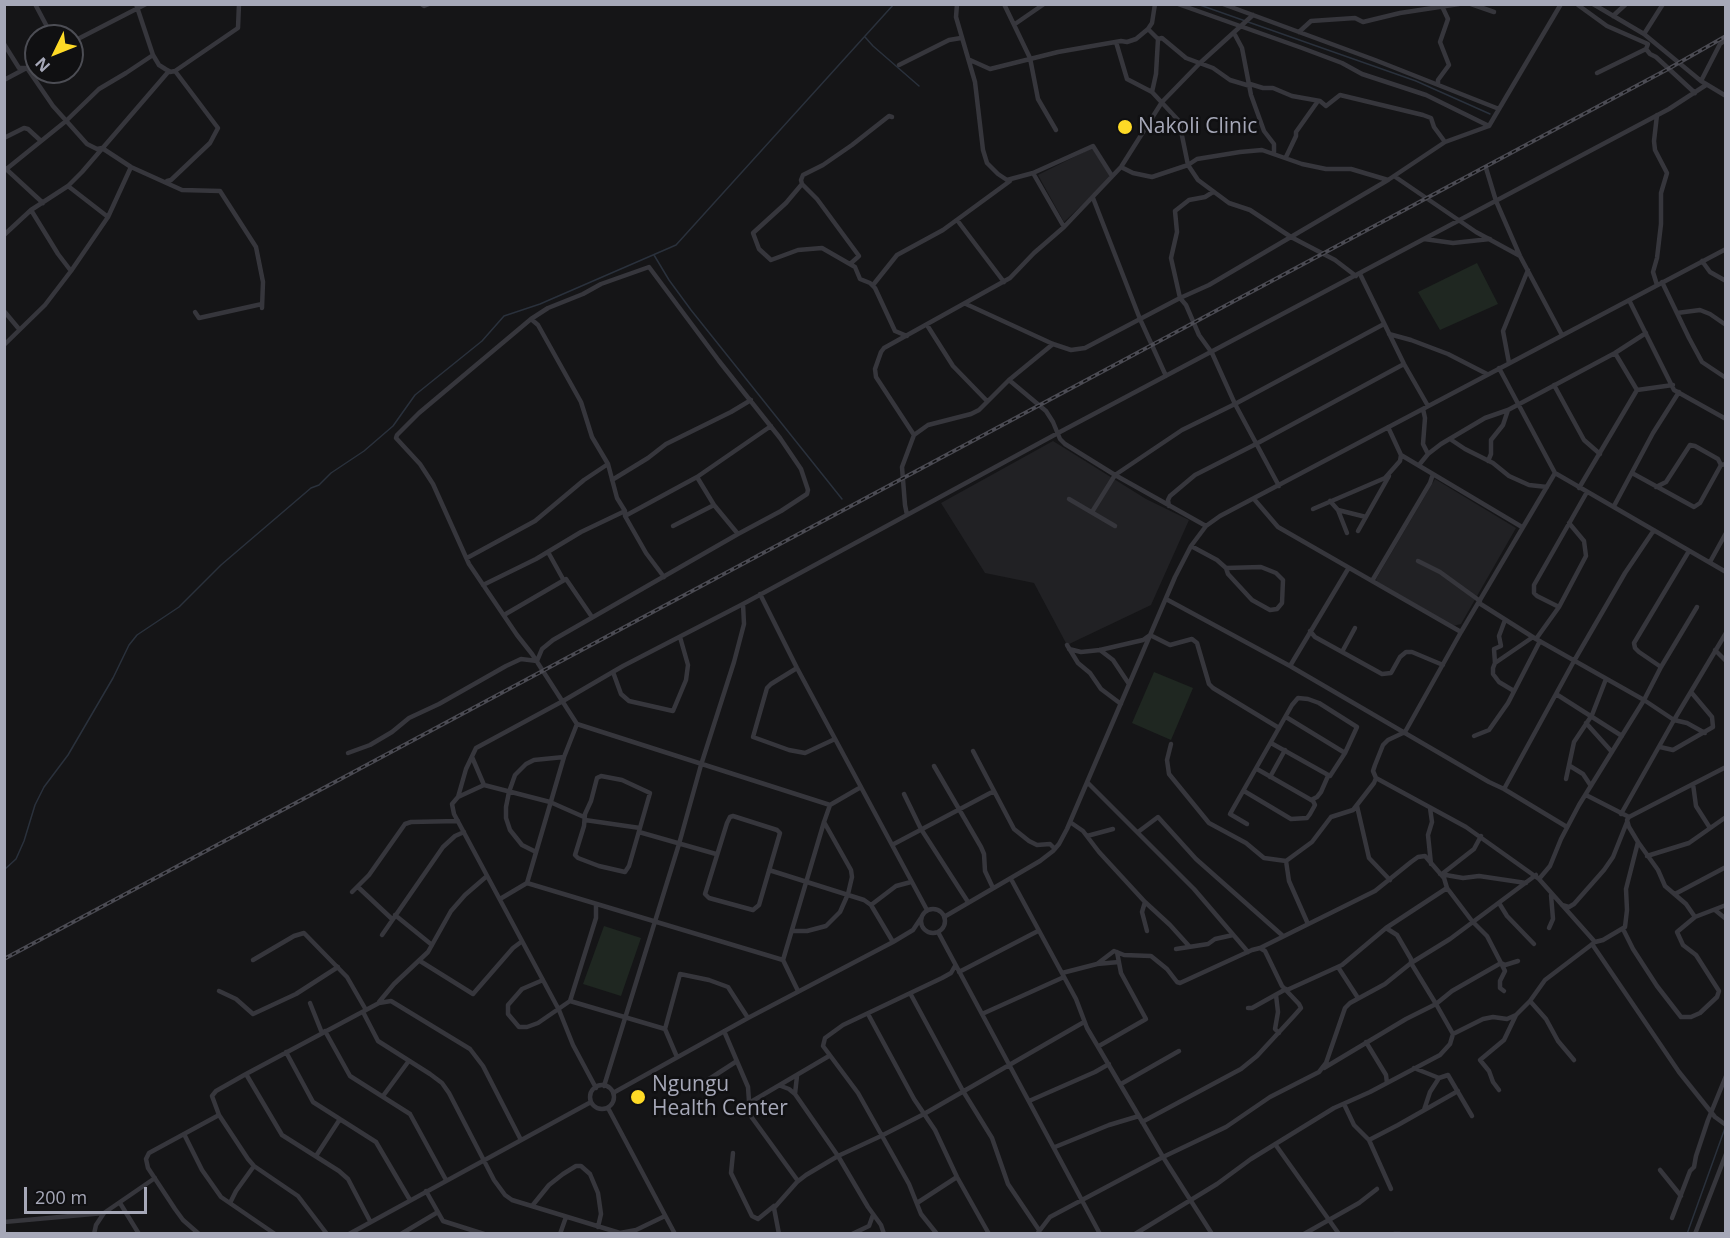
<!DOCTYPE html>
<style>
body{margin:0}
#map{position:relative;width:1730px;height:1238px;overflow:hidden;background:#151517;font-family:"Open Sans",sans-serif}
canvas{display:block}
.frame{position:absolute;inset:0;border:6px solid #a6a8b8;pointer-events:none}
.north{position:absolute;left:24px;top:24px;width:60px;height:60px;box-sizing:border-box;background:#101012;border:2px solid #4c4d54;border-radius:50%;rotate:227deg;font-size:16px;font-weight:700;line-height:24px;text-align:center;color:#a6a8b8}
.north::after{content:'';display:block;margin:auto;width:21px;height:27px;background:#feda26;clip-path:polygon(50% 0,100% 100%,50% 72%,0 100%)}
.scale{position:absolute;left:24px;top:1187px;width:123px;height:27px;box-sizing:border-box;border:3px solid #a6a8b8;border-top:0;padding-left:8px;font-size:18px;line-height:21px;white-space:nowrap;color:#a6a8b8;-webkit-text-stroke:4px #101012;paint-order:stroke}
</style>
<div id="map">
<canvas width="1730" height="1238"></canvas>
<div class="frame"></div>
<div class="north">N</div>
<div class="scale">200 m</div>
</div>
<script>
const g = document.querySelector('canvas').getContext('2d');
g.lineJoin = 'round';
function paint(path, color) { g.fillStyle = color; g.fill(path, 'evenodd'); }
const toPath = rows => new Path2D(rows.map(r => 'M' + r).join(''));
function stroke(path, color, width, dash) { g.strokeStyle = color; g.lineWidth = width; g.lineCap = dash ? 'butt' : 'round'; g.setLineDash(dash || []); g.stroke(path); }
function write(font, color, halo, rows, align = 'center') {
  g.font = font + ' "Open Sans",sans-serif'; g.lineWidth = 5; g.setLineDash([]); g.textBaseline = 'middle'; g.strokeStyle = halo; g.fillStyle = color; for (const [text, x, y, turn = 0] of rows) {
    g.save(); g.translate(x, y); g.rotate((+turn || 0) * Math.PI / 180); g.textAlign = isNaN(turn) ? turn : align; if (halo) g.strokeText(text, 0, 0); g.fillText(text, 0, 0); g.restore();
  }
}
paint(toPath([
 [1092,148,1111,177,1064,222,1038,175],
 [1053,441,1146,499,1189,520,1151,605,1067,645,1034,583,985,573,941,503],
 [1435,479,1516,528,1461,624,1453,626,1377,582,1376,579]
]), '#212124');
paint(toPath([
 [1477,263,1498,304,1440,330,1418,292],
 [1154,672,1193,688,1171,740,1132,723],
 [604,926,641,938,621,996,583,984]
]), '#1f2721');
stroke(toPath([
 [1197,4,1416,81,1490,114],
 [865,37,873,46,919,86],
 [654,255,669,280,691,310,842,499],
 [4,870,16,859,24,841,35,805,44,787,68,755,113,678,129,645,137,635,179,607,221,565,311,488,319,485,331,473,364,451,393,426,415,395,482,341,504,316,540,304,676,245,894,4],
 [1687,1234,1725,1128]
]), '#2a313c', 1.5);
stroke(toPath([
 [35,4,52,36],
 [136,4,153,55,159,65,170,72,175,71,218,128,210,143,171,180,167,181],
 [421,4,424,6,429,4],
 [957,4,956,17,975,82,983,150,987,163,998,174,1007,180,1033,173,1064,227],
 [1004,4,1030,58,1038,99,1056,130],
 [1178,4,1302,48,1342,63,1362,74,1426,95,1489,126],
 [1223,4,1375,60,1499,109,1561,4],
 [1471,4,1494,12],
 [1593,4,1644,34,1701,81,1726,96],
 [1578,5,1607,26,1648,44,1646,49,1650,54,1656,57,1695,93],
 [1613,16,1626,4],
 [1015,24,1044,4],
 [1148,29,1158,39,1156,74,1152,92],
 [1299,32,1311,21,1355,18,1363,22,1400,13,1459,4],
 [1234,33,1242,48,1251,95,1264,131,1274,144,1274,154],
 [1644,34,1663,4],
 [1158,39,1162,38,1186,58,1213,68,1230,80,1250,86],
 [72,42,146,4],
 [1116,42,1127,79,1152,92,1179,121,1188,165,1198,180,1229,203,1250,210,1291,237,1335,260,1356,276],
 [4,44,19,68,27,68,53,106,87,144,97,149,102,148,131,167,182,190,220,191,256,247,263,282,262,308],
 [970,60,990,69,1058,52,1121,41,1127,42,1136,39,1148,29,1152,23,1155,4],
 [899,65,949,40,961,38],
 [175,71,238,28,239,4],
 [1597,73,1646,49],
 [4,80,36,63],
 [1701,81,1720,44,1726,40],
 [1250,84,1263,88,1273,88,1292,96,1320,101,1326,106,1340,95,1423,115,1431,118,1434,127,1445,142],
 [1438,84,1438,80,1449,65,1440,42,1448,19,1441,4],
 [892,117,889,116,852,145,823,165,803,175,801,180,802,184,786,203,753,233,759,249,771,260,798,250,822,248,855,267,860,279,870,283,875,288,895,331,907,336],
 [4,138,24,128,28,129,41,141],
 [1286,157,1296,136,1296,132,1318,101],
 [1121,167,1133,173,1152,177,1188,165,1197,159,1240,152,1262,150,1302,164,1326,169,1351,169,1388,180],
 [5,168,43,203],
 [1486,168,1496,201,1520,256,1562,335],
 [4,171,66,121,99,89,126,73,153,55],
 [1033,173,1093,146,1112,176],
 [1394,176,1476,232,1520,256],
 [802,184,817,199,859,256,850,264],
 [68,186,108,217],
 [1213,192,1205,197,1189,200,1175,211,1177,232,1171,258,1180,298,1186,305,1199,335,1212,353,1235,404,1279,486],
 [1093,198,1140,319,1166,376],
 [31,210,58,254,71,271],
 [957,220,1004,282],
 [4,235,31,210,68,186,82,172,169,71],
 [1424,239,1453,243,1490,239],
 [1702,261,1710,272,1726,281],
 [1360,274,1404,364,1428,406],
 [1662,282,1689,338,1702,362,1726,378],
 [873,285,897,255,943,230,1010,181],
 [1657,285,1653,272,1657,258,1661,224,1661,193,1667,173,1655,150,1654,141,1657,115],
 [1629,300,1674,390,1726,419],
 [966,304,1053,344,1071,350,1085,348,1180,298,1209,285,1388,180,1445,142,1489,126,1499,109],
 [4,311,19,329],
 [195,312,199,318,262,304],
 [1677,313,1700,310,1710,314,1726,325],
 [927,325,953,366,987,401],
 [1389,334,1411,340,1448,354,1487,374],
 [4,345,45,305,71,271,108,217,131,167],
 [1615,353,1637,390,1673,385],
 [1509,363,1503,331,1528,270],
 [1499,368,1555,473,1726,572],
 [1009,380,1046,411,1053,422,1060,439,1065,444,1115,475,1206,526],
 [1554,385,1584,440,1600,454],
 [1423,409,1425,418,1423,444,1428,454],
 [1388,427,1401,455,1522,527],
 [914,435,876,377,875,369,881,352,884,348,1010,278,1034,253,1064,227,1121,167,1162,102,1200,63,1253,15],
 [1450,439,1465,449,1493,463,1509,476,1529,485,1547,487],
 [1488,461,1491,454,1491,440,1503,425,1508,410],
 [1419,465,1428,454,1441,444,1485,418,1508,410,1615,353,1646,333],
 [1555,473,1461,632,1405,732,1388,740,1383,745,1375,765,1373,771,1376,778,1466,827,1539,879,1550,866,1561,839,1579,805,1644,700,1661,667,1697,607],
 [1632,473,1694,507,1700,503,1721,465,1726,464],
 [697,477,714,505,738,534],
 [612,480,648,458,666,444,731,412,751,400],
 [1656,487,1666,482,1690,445,1695,446,1718,459,1721,465],
 [1579,488,1637,390],
 [1069,499,1115,526],
 [1254,499,1278,527,1461,632],
 [1330,501,1338,510,1366,517],
 [1169,506,1168,500,1170,496,1195,475,1256,444,1404,364],
 [1614,506,1653,433,1679,392],
 [1313,509,1385,478,1400,461,1401,455],
 [1338,510,1347,533],
 [1092,512,1115,475,1182,430,1235,404,1384,324],
 [907,515,905,505,902,467,914,435,928,425,971,414,979,410,1009,380,1053,344],
 [625,516,697,477,771,426],
 [673,526,714,505],
 [1358,531,1389,476],
 [1191,546,1217,560,1226,568,1228,574,1252,600,1270,610,1277,609,1282,603,1283,580,1276,573,1261,567,1226,568],
 [548,552,563,579],
 [467,558,535,521,584,480,608,464],
 [1418,561,1440,572,1480,601],
 [1710,562,1726,533],
 [664,577,646,553,625,516,625,511,617,498,608,464,592,437,581,402,538,325,531,319,419,413,397,435,396,438,420,464,433,484,469,564,517,635,532,654,577,724,830,805],
 [1372,581,1430,483,1433,474],
 [483,585,536,559,581,532,625,511],
 [760,594,797,668,927,910],
 [1166,599,1290,666,1489,782,1504,789,1567,827],
 [1479,603,1536,639,1644,700,1674,720,1687,723,1705,733],
 [1559,607,1586,556,1584,541,1569,523],
 [504,615,566,579,592,617],
 [1310,631,1315,637,1382,674,1391,673,1400,657,1406,652,1412,652,1443,665],
 [1536,639,1559,607,1537,596,1534,593,1534,585,1587,492],
 [1067,645,1078,663,1090,673,1101,689,1121,704],
 [1069,649,1081,652,1100,650,1143,640,1150,635,1170,645,1192,639,1197,643,1209,684,1213,688,1279,728],
 [1100,650,1113,660,1129,684],
 [1715,650,1726,661],
 [1342,652,1355,628],
 [1495,663,1494,649,1501,646,1499,636,1505,620],
 [1290,666,1348,569],
 [1661,667,1639,652,1635,648,1634,643,1689,551],
 [797,668,771,684,767,688,753,737,789,750,805,753,835,739],
 [613,672,621,694,629,701,673,711,686,680,688,665,680,637],
 [1514,691,1499,682,1493,674,1493,668,1495,663,1533,637],
 [1556,694,1622,736],
 [1286,717,1345,753],
 [1586,723,1612,752],
 [1474,736,1489,730,1508,703,1540,641],
 [1171,744,1167,760,1169,774,1209,823,1246,843,1264,858,1286,861],
 [1660,747,1673,750,1713,727,1712,717,1691,692],
 [973,751,1014,829,1029,841,1037,845,1050,844,1055,849],
 [348,753,370,745,392,732,409,718,439,704,506,666,521,659,537,661,542,649,553,640,738,534,781,511,807,494,808,490,801,469,780,438,719,361,649,267,601,284,583,294,548,308,531,319],
 [472,757,484,785],
 [934,766,981,847,984,854,985,871,993,888],
 [1570,766,1583,774,1591,786],
 [601,776,622,780,650,793,629,866,625,872,599,866,578,858,575,855,584,826,585,814,591,801,597,778,601,776],
 [1270,777,1285,750],
 [1566,779,1574,742,1592,715,1606,679],
 [1087,782,1194,889,1248,952],
 [1693,784,1696,806,1710,828],
 [1504,789,1574,661,1625,573,1654,530],
 [1244,791,1291,819,1307,818,1310,814,1315,805,1313,801,1257,769],
 [904,794,921,829,968,902],
 [1586,795,1629,817,1726,767],
 [458,797,484,785,550,802,584,817],
 [1311,800,1317,797,1321,792,1328,776],
 [1357,806,1369,858,1390,880],
 [1430,808,1432,822,1428,835,1431,864],
 [1621,814,1674,720,1726,633],
 [733,816,777,830,780,833,759,905,753,910,709,898,705,894,727,823,730,817,733,816],
 [585,820,640,828],
 [1070,822,1083,831,1099,852,1145,902,1142,912,1147,931],
 [1247,824,1230,814,1292,705,1298,698,1308,699,1319,703,1357,727,1345,753,1330,776,1271,743],
 [639,832,716,854],
 [1138,832,1158,817,1196,859,1283,936],
 [1087,836,1113,829],
 [892,845,994,791],
 [536,852,522,845,510,830,506,818,506,807,509,792,515,775,526,764,534,760,564,757],
 [1647,856,1689,843,1726,817],
 [769,870,864,900,871,905,893,942],
 [1440,874,1463,878,1479,876,1526,883],
 [1442,874,1474,849,1481,836],
 [1011,879,1076,999,1087,1028,1163,1157,1212,1234],
 [1539,879,1595,942],
 [527,883,564,757,577,724],
 [358,887,392,919],
 [352,892,369,875,405,824,411,822,458,821],
 [1675,894,1726,867],
 [500,899,527,883,783,960],
 [1145,902,1170,925,1189,946],
 [1499,903,1507,916,1534,944],
 [871,905,896,886,911,882],
 [1562,905,1569,907,1574,904,1604,870,1613,857,1627,822],
 '921 921a12 12 0 1 1 24 0a12 12 0 1 1-24 0Z',
 [1715,910,1726,919],
 [395,915,432,945],
 [944,917,1040,861,1053,851,1059,844,1067,829,1175,577,1191,546,1206,526,1220,516,1726,249],
 [1695,917,1726,905],
 [1308,924,1289,881,1286,861,1312,842,1331,817,1353,810,1374,783,1376,778],
 [1549,928,1553,919,1551,895],
 [1623,929,1633,949,1657,986,1681,1017,1691,1017,1700,1013,1717,997,1719,991,1696,955,1683,945,1677,932,1695,917,1686,904,1665,886,1658,870,1638,842],
 [793,931,807,931,826,926,840,912,848,894,852,877,851,870,824,822],
 [938,932,1100,1234],
 [382,935,443,847,455,836,464,832],
 [1592,944,1679,1072,1715,1117,1726,1125],
 [1176,949,1208,944,1215,939,1233,935],
 [253,960,294,936,304,933,347,977,366,1010],
 [420,961,473,994,513,948,521,942],
 [1097,964,1119,962],
 [1338,967,1358,998],
 [959,972,1038,931],
 [1062,973,1097,964,1114,951,1124,955,1151,956,1167,969,1177,982,1180,983,1252,950,1260,948,1265,951,1282,986,1299,1004,1301,1008,1293,1017,1257,1056,1241,1069,1142,1122],
 [543,980,522,989,508,1005,508,1014,519,1027,527,1027,538,1023,570,1001,596,918,596,904],
 [1287,990,1342,965,1386,928,1447,888],
 [219,991,236,999,253,1014,296,994,338,967],
 [798,991,783,960,824,822,830,805,861,787],
 [1504,991,1500,988,1500,981,1505,971,1501,963,1505,965,1518,961],
 [910,993,963,1091],
 [1276,995,1278,1012,1275,1029,1279,1033],
 [570,1001,665,1029],
 [1530,1001,1546,1019,1558,1041,1574,1060],
 [379,1002,394,984,428,952,451,911,465,895,487,876],
 [310,1003,322,1033],
 [1248,1008,1252,1008,1286,989],
 [363,1012,378,1041,430,1074,442,1083,449,1093,494,1180,505,1195,512,1200,620,1233,636,1230,665,1216],
 [868,1014,914,1099,935,1130,957,1177,989,1234],
 [982,1014,1064,977],
 [325,1031,350,1076,410,1114,446,1180],
 [724,1031,748,1087,750,1115,798,1181],
 [1453,1034,1483,1019,1493,1017,1507,1019,1516,1015],
 [1366,1042,1386,1075,1387,1083],
 [1099,1046,1146,1019,1121,973,1117,952],
 [286,1052,313,1102,376,1142,410,1200],
 [677,1057,665,1029,680,974,709,980,728,987,748,1018],
 [1324,1068,1406,1019,1436,1004,1411,963,1411,959,1397,935,1386,928],
 [1414,1068,1439,1078,1448,1075,1472,1116],
 [246,1074,282,1135,339,1171,348,1179,370,1221],
 [703,1083,737,1061],
 [1121,1084,1179,1051],
 '590 1097a12 12 0 1 1 24 0a12 12 0 1 1-24 0Z',
 [604,1086,679,844,701,765,734,662,744,624,743,604],
 [781,1086,789,1089,795,1094,838,1156,868,1207,881,1225,884,1234],
 [596,1088,573,1045,559,1010,454,814,452,804,458,797,466,769,476,748,563,701,623,666,743,604,1058,433,1669,109,1706,85],
 [1499,1090,1493,1082,1489,1071,1480,1060,1504,1040,1516,1015,1530,1001,1545,980,1595,942,1603,940,1625,927,1627,910,1626,889,1638,842,1629,827,1627,820,1629,817],
 [963,1091,992,1138,1008,1184,1039,1230],
 [613,1093,748,1018,893,942,913,930,921,918],
 [795,1094,797,1076],
 [383,1096,408,1062],
 [1029,1101,1095,1072,1109,1064],
 [749,1103,829,1056],
 [1344,1104,1354,1125,1369,1140,1391,1189],
 [608,1108,675,1234],
 [1424,1110,1430,1092,1439,1078],
 [184,1134,202,1170,221,1197,275,1234],
 [1369,1140,1398,1125,1458,1091],
 [1275,1144,1339,1234],
 [1055,1147,1109,1125,1139,1116],
 [733,1153,731,1173,752,1216,758,1219,774,1206],
 [316,1156,340,1119],
 [1660,1170,1681,1196],
 [426,1191,443,1221,484,1234],
 [120,1203,139,1234],
 [230,1203,236,1191,254,1166],
 [917,1203,957,1177],
 [532,1206,549,1185,563,1174,576,1166,581,1166,590,1174,598,1193,601,1214,598,1227],
 [1672,1218,1690,1171,1694,1167,1696,1156,1708,1120,1726,1076],
 [4,1222,104,1213],
 [94,1234,96,1225,104,1213,155,1178],
 [199,1234,183,1220,175,1209,148,1168,146,1159,149,1153,219,1115],
 [327,1234,298,1196,254,1166,248,1159,219,1115,212,1096,216,1091,246,1074,379,1003,391,1001,470,1049,483,1066,521,1140],
 [349,1234,591,1102],
 [401,1234,438,1212],
 [560,1234,566,1217],
 [779,1234,774,1208,797,1182,806,1175,838,1156,881,1136,924,1114,1084,1022],
 [852,1234,869,1226,873,1215],
 [937,1234,921,1214,909,1184,858,1093,823,1046,825,1038,843,1025,942,978,951,973,955,966],
 [1037,1234,1050,1217,1163,1157,1226,1127,1270,1097,1319,1072,1326,1063,1345,1008,1350,1003,1385,984,1411,963,1450,939,1536,875],
 [1135,1234,1217,1184,1251,1159,1334,1108,1370,1092,1440,1055,1450,1044,1453,1034,1436,1004,1452,991,1501,963,1487,936,1472,921,1447,888,1444,878,1425,856,1418,857,1411,862,1375,891,1260,948],
 [1304,1234,1359,1203,1377,1189],
 [1394,1234,1400,1234],
 [1695,1234,1726,1154]
]), '#36363c', 4.5);
const rail = toPath([
 [4,959,1668,69,1726,36]
]);
stroke(rail, '#4b4b53', 4);
stroke(rail, '#101012', 1.5, [4.5]);
for (const [x, y, r, color] of [
 [1125,127,8,"#feda26"],
 [638,1097,8,"#feda26"]
]) { const dot = new Path2D(); dot.arc(x, y, r, 0, 2 * Math.PI); g.fillStyle = color; g.fill(dot); stroke(dot, '#101012', 2); }
write('21px', '#a6a8b8', '#101012', [
 ["Nakoli Clinic",1138,127],
 ["Ngungu",652,1085],
 ["Health Center",652,1109]
], 'left');
</script>
